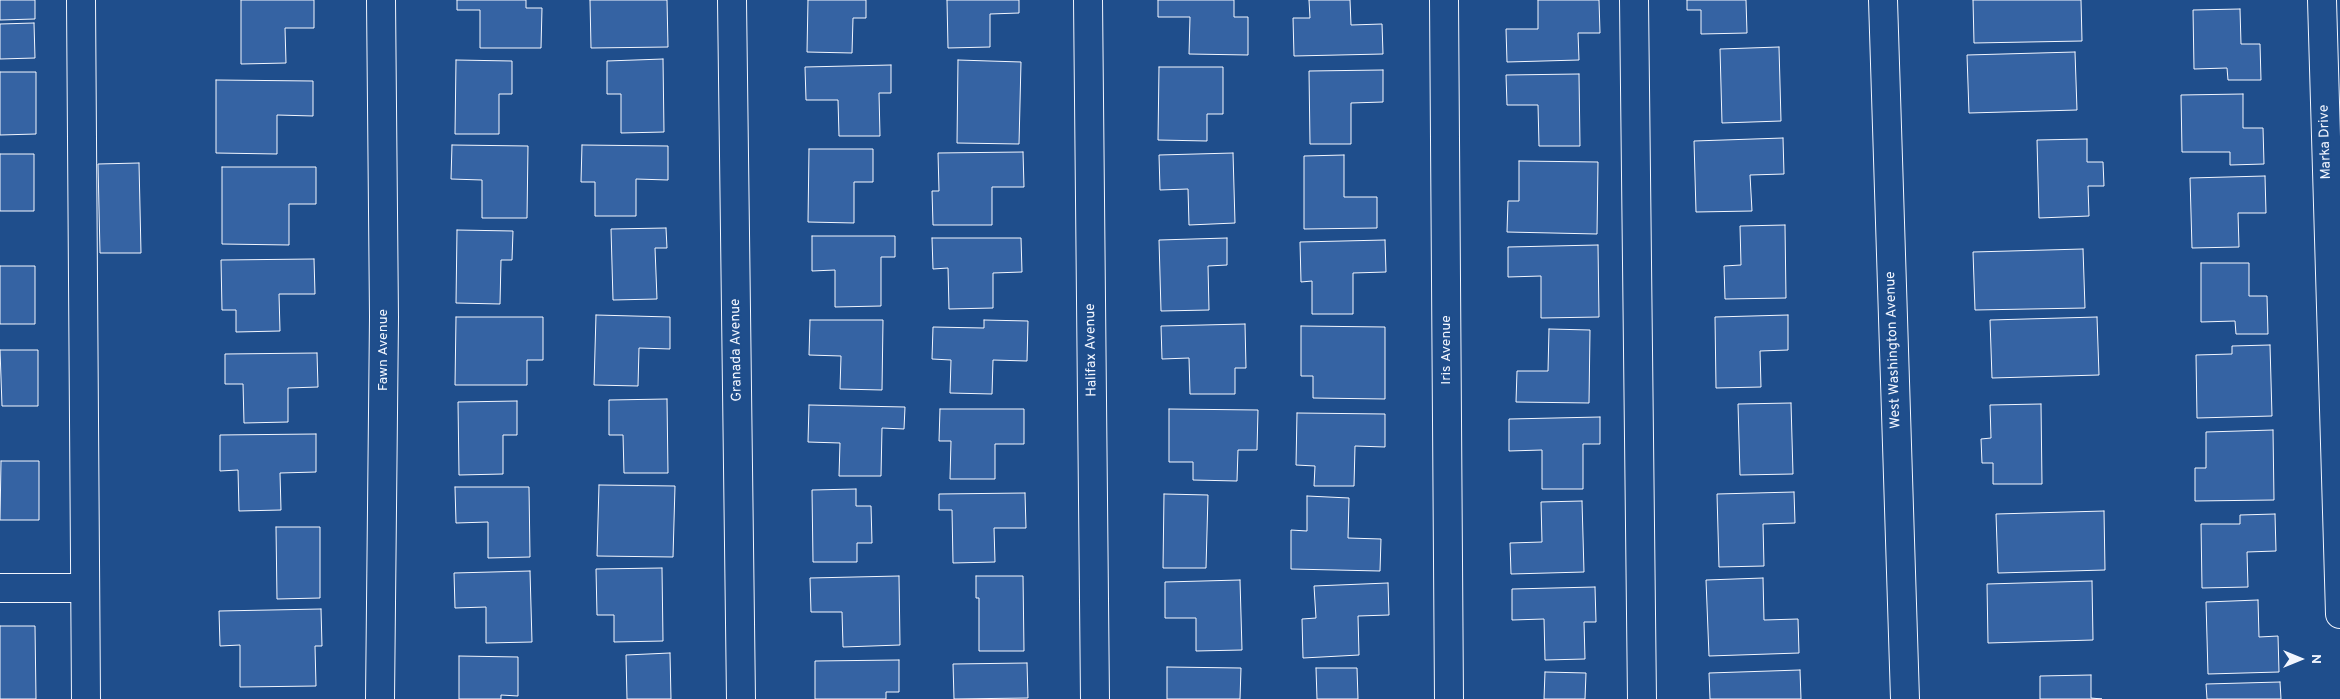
<!DOCTYPE html>
<style>
body{margin:0}
#map{position:relative;width:2340px;height:699px;overflow:hidden;background:#1f4e8c;font-family:Overpass,sans-serif}
canvas{display:block}
.north{position:absolute;left:2275px;top:634px;width:50px;height:50px;-webkit-text-stroke:4px #1f4e8c;paint-order:stroke;rotate:90deg;font-size:14px;font-weight:700;line-height:20px;text-align:center;color:#f2f6ff}
.north::after{content:'';display:block;margin:auto;width:18px;height:22px;background:#f2f6ff;clip-path:polygon(50% 0,100% 100%,50% 72%,0 100%)}
</style>
<div id="map">
<canvas width="2340" height="699"></canvas>
<div class="north">N</div>
</div>
<script>
const g = document.querySelector('canvas').getContext('2d');
g.lineJoin = 'round';
function paint(path, color) { g.fillStyle = color; g.fill(path, 'evenodd'); }
const toPath = rows => new Path2D(rows.map(r => 'M' + r).join(''));
function stroke(path, color, width, dash) { g.strokeStyle = color; g.lineWidth = width; g.lineCap = dash ? 'butt' : 'round'; g.setLineDash(dash || []); g.stroke(path); }
function write(font, color, halo, rows, align = 'center') {
  g.font = font + ' Overpass,sans-serif'; g.lineWidth = 4; g.setLineDash([]); g.textBaseline = 'middle'; g.strokeStyle = halo; g.fillStyle = color; for (const [text, x, y, turn = 0] of rows) {
    g.save(); g.translate(x, y); g.rotate((+turn || 0) * Math.PI / 180); g.textAlign = isNaN(turn) ? turn : align; if (halo) g.strokeText(text, 0, 0); g.fillText(text, 0, 0); g.restore();
  }
}
const building = toPath([
 [0,0,35,0,35,19,0,20,0,0],
 [241,0,314,0,314,28,285,28,286,63,241,64,241,0],
 [457,0,526,0,526,8,542,8,541,48,480,48,480,10,457,10,457,0],
 [590,0,667,0,668,47,591,48,590,0],
 [808,0,866,0,866,18,853,18,852,53,807,52,808,0],
 [947,0,1019,0,1019,13,990,14,990,47,948,48,947,0],
 [1158,0,1234,0,1234,17,1248,17,1248,55,1189,54,1190,17,1158,17,1158,0],
 [1309,0,1350,0,1351,25,1382,24,1383,54,1294,56,1293,18,1310,18,1309,0],
 [1538,0,1599,0,1600,33,1578,33,1579,60,1507,62,1506,29,1538,29,1538,0],
 [1687,0,1746,0,1747,33,1701,34,1701,10,1687,10,1687,0],
 [1973,0,2081,0,2082,41,1974,43,1973,0],
 [2240,9,2241,44,2260,44,2261,80,2228,80,2227,68,2194,69,2193,10,2240,9],
 [34,23,35,58,0,59,0,24,34,23],
 [1779,47,1781,121,1722,123,1720,49,1779,47],
 [2075,52,2077,110,1969,113,1967,55,2075,52],
 [663,59,664,132,621,133,621,94,607,94,607,61,663,59],
 [456,60,512,61,512,94,499,94,499,134,455,134,456,60],
 [958,60,1021,62,1019,144,957,143,958,60],
 [891,65,891,93,879,93,880,136,839,136,838,100,806,100,805,67,891,65],
 [1159,67,1223,67,1223,114,1207,114,1207,141,1158,140,1159,67],
 [1383,70,1383,102,1351,103,1351,144,1310,144,1309,71,1383,70],
 [0,72,36,72,36,134,0,135,0,72],
 [1579,74,1580,146,1539,146,1538,105,1507,105,1506,75,1579,74],
 [216,80,313,81,313,116,277,115,277,154,216,153,216,80],
 [2243,94,2243,128,2263,128,2264,164,2230,165,2230,152,2182,152,2181,95,2243,94],
 [1783,138,1784,174,1750,175,1752,211,1696,212,1694,141,1783,138],
 [2087,139,2087,162,2103,162,2104,186,2088,186,2089,216,2039,218,2037,140,2087,139],
 [452,145,528,146,527,218,482,218,482,180,451,179,452,145],
 [582,145,668,146,668,180,636,179,636,216,595,216,595,182,581,182,582,145],
 [809,149,873,149,873,182,854,182,854,223,808,222,809,149],
 [1023,152,1024,187,992,187,992,225,933,225,932,191,939,191,938,153,1023,152],
 [1233,153,1235,223,1189,225,1188,189,1160,190,1159,155,1233,153],
 [0,154,34,154,34,211,0,211,0,154],
 [1344,155,1344,197,1377,197,1377,228,1304,229,1304,156,1344,155],
 [1519,161,1598,162,1597,234,1507,232,1508,201,1519,201,1519,161],
 [139,163,141,253,100,253,98,164,139,163],
 [222,167,316,167,316,204,289,204,289,245,222,244,222,167],
 [2265,176,2266,213,2238,213,2239,247,2192,248,2190,178,2265,176],
 [1785,225,1786,298,1725,299,1724,266,1741,265,1740,226,1785,225],
 [666,228,667,248,655,248,657,299,613,300,611,229,666,228],
 [457,230,513,231,512,260,501,260,500,304,456,303,457,230],
 [812,236,895,236,895,257,881,257,881,306,835,307,835,270,812,271,812,236],
 [932,238,1021,238,1022,272,993,273,993,308,949,309,948,268,933,269,932,238],
 [1227,238,1227,265,1208,266,1209,310,1161,311,1159,240,1227,238],
 [1385,240,1386,272,1353,273,1353,314,1312,314,1312,281,1301,282,1300,242,1385,240],
 [1598,245,1599,317,1541,318,1541,276,1508,277,1508,247,1598,245],
 [2083,249,2085,308,1975,310,1973,252,2083,249],
 [314,259,315,294,279,294,280,331,236,332,236,310,222,310,221,260,314,259],
 [2201,263,2249,263,2249,296,2267,296,2268,334,2236,334,2235,321,2201,322,2201,263],
 [0,266,35,266,35,324,0,324,0,266],
 [596,315,670,317,670,349,639,348,638,386,594,385,596,315],
 [1788,315,1788,350,1760,351,1761,387,1716,388,1715,317,1788,315],
 [456,317,543,317,543,360,527,360,527,385,455,385,456,317],
 [2097,317,2099,375,1992,378,1990,320,2097,317],
 [810,320,883,320,882,390,840,389,841,356,809,355,810,320],
 [984,320,1028,321,1027,361,993,360,992,394,950,393,951,360,932,359,933,327,984,328,984,320],
 [1245,324,1246,368,1235,368,1235,394,1190,394,1189,358,1162,359,1161,326,1245,324],
 [1301,326,1385,327,1385,399,1313,398,1313,376,1301,376,1301,326],
 [1549,329,1590,330,1589,403,1516,402,1517,371,1548,371,1549,329],
 [2270,345,2272,416,2197,418,2196,355,2232,354,2232,346,2270,345],
 [0,350,38,350,38,406,2,406,0,350],
 [317,353,318,387,288,388,288,422,244,423,243,384,225,384,225,354,317,353],
 [667,399,668,473,624,473,623,435,609,435,609,400,667,399],
 [517,401,517,435,503,435,503,474,459,475,458,402,517,401],
 [1791,403,1793,474,1740,475,1738,404,1791,403],
 [2041,404,2042,484,1993,484,1993,463,1982,463,1981,439,1991,438,1990,405,2041,404],
 [809,405,905,407,904,429,882,428,881,476,839,476,840,443,808,442,809,405],
 [940,409,1024,409,1024,444,995,444,995,479,950,479,951,441,939,441,940,409],
 [1169,409,1258,410,1257,450,1238,450,1237,481,1193,480,1193,462,1169,462,1169,409],
 [1297,413,1385,414,1385,447,1355,446,1354,486,1314,486,1315,466,1296,465,1297,413],
 [1600,417,1600,444,1583,444,1583,489,1542,489,1542,450,1509,451,1509,419,1600,417],
 [2273,430,2274,500,2195,501,2195,468,2206,468,2206,432,2273,430],
 [316,434,316,472,280,473,281,510,239,511,238,470,220,471,220,435,316,434],
 [1,461,39,461,39,520,0,520,1,461],
 [599,485,675,486,673,557,597,556,599,485],
 [455,487,529,487,530,557,488,558,488,522,456,523,455,487],
 [856,489,856,506,871,506,872,543,857,543,857,562,813,562,812,490,856,489],
 [1794,492,1795,523,1763,524,1764,566,1719,567,1717,494,1794,492],
 [1025,493,1026,528,994,528,995,562,953,563,952,510,939,510,939,494,1025,493],
 [1164,494,1208,495,1206,568,1163,568,1164,494],
 [1307,496,1349,498,1348,538,1381,539,1380,571,1291,569,1291,530,1307,531,1307,496],
 [1582,501,1584,572,1511,574,1510,543,1542,542,1541,502,1582,501],
 [2104,511,2105,570,1998,573,1996,514,2104,511],
 [2275,514,2276,551,2247,552,2248,587,2202,588,2201,524,2240,524,2240,515,2275,514],
 [276,527,320,527,320,598,277,599,276,527],
 [662,568,663,641,614,642,614,615,597,615,596,569,662,568],
 [530,571,532,642,486,643,486,607,455,608,454,573,530,571],
 [899,576,900,645,843,647,842,612,811,612,810,578,899,576],
 [976,576,1023,576,1024,651,979,651,979,598,976,598,976,576],
 [1763,578,1764,620,1798,619,1799,653,1709,656,1706,580,1763,578],
 [1240,580,1242,650,1196,651,1196,618,1165,618,1165,582,1240,580],
 [2092,581,2093,640,1988,643,1987,584,2092,581],
 [1388,583,1389,615,1358,616,1359,655,1303,658,1302,619,1316,618,1314,586,1388,583],
 [1595,587,1596,622,1584,622,1585,659,1545,660,1544,619,1512,620,1512,589,1595,587],
 [2258,600,2259,637,2278,636,2279,672,2208,674,2206,602,2258,600],
 [321,609,322,646,315,646,316,686,240,687,240,645,220,646,219,611,321,609],
 [0,626,35,626,36,699,0,699,0,626],
 [670,653,671,699,627,699,626,655,670,653],
 [459,656,518,657,518,696,501,695,501,699,459,699,459,656],
 [899,660,899,692,886,692,886,699,815,699,815,661,899,660],
 [1027,663,1028,698,954,699,953,664,1027,663],
 [1167,667,1241,668,1240,699,1167,699,1167,667],
 [1316,668,1357,668,1358,699,1317,699,1316,668],
 [1800,670,1801,699,1710,699,1709,673,1800,670],
 [1545,672,1586,673,1585,699,1544,699,1545,672],
 [2091,675,2091,698,2102,699,2040,699,2040,676,2091,675],
 [2280,682,2281,699,2207,699,2206,684,2280,682]
]);
paint(building, '#3563a3');
stroke(building, '#f2f6ff', 1);
const minor = toPath([
 [81,0,86,699],
 [732,0,741,699],
 [1088,0,1095,699],
 [1444,0,1449,699],
 [1634,0,1642,699],
 [2322,0,2340,614],
 [0,588,85,588],
 [380,699,384,317,381,0]
]);
const major = toPath([
 [1883,0,1905,699]
]);
stroke(minor, '#f2f6ff', 30);
stroke(major, '#f2f6ff', 30);
stroke(minor, '#1f4e8c', 28);
stroke(major, '#1f4e8c', 28);
write('14px', '#f2f6ff', '#1f4e8c', [
 ["Marka Drive",2326,142,-92],
 ["Fawn Avenue",384,350,-90],
 ["Granada Avenue",737,350,-91],
 ["Halifax Avenue",1092,350,-91],
 ["Iris Avenue",1447,350,-90],
 ["West Washington Avenue",1894,350,-92]
]);
</script>
